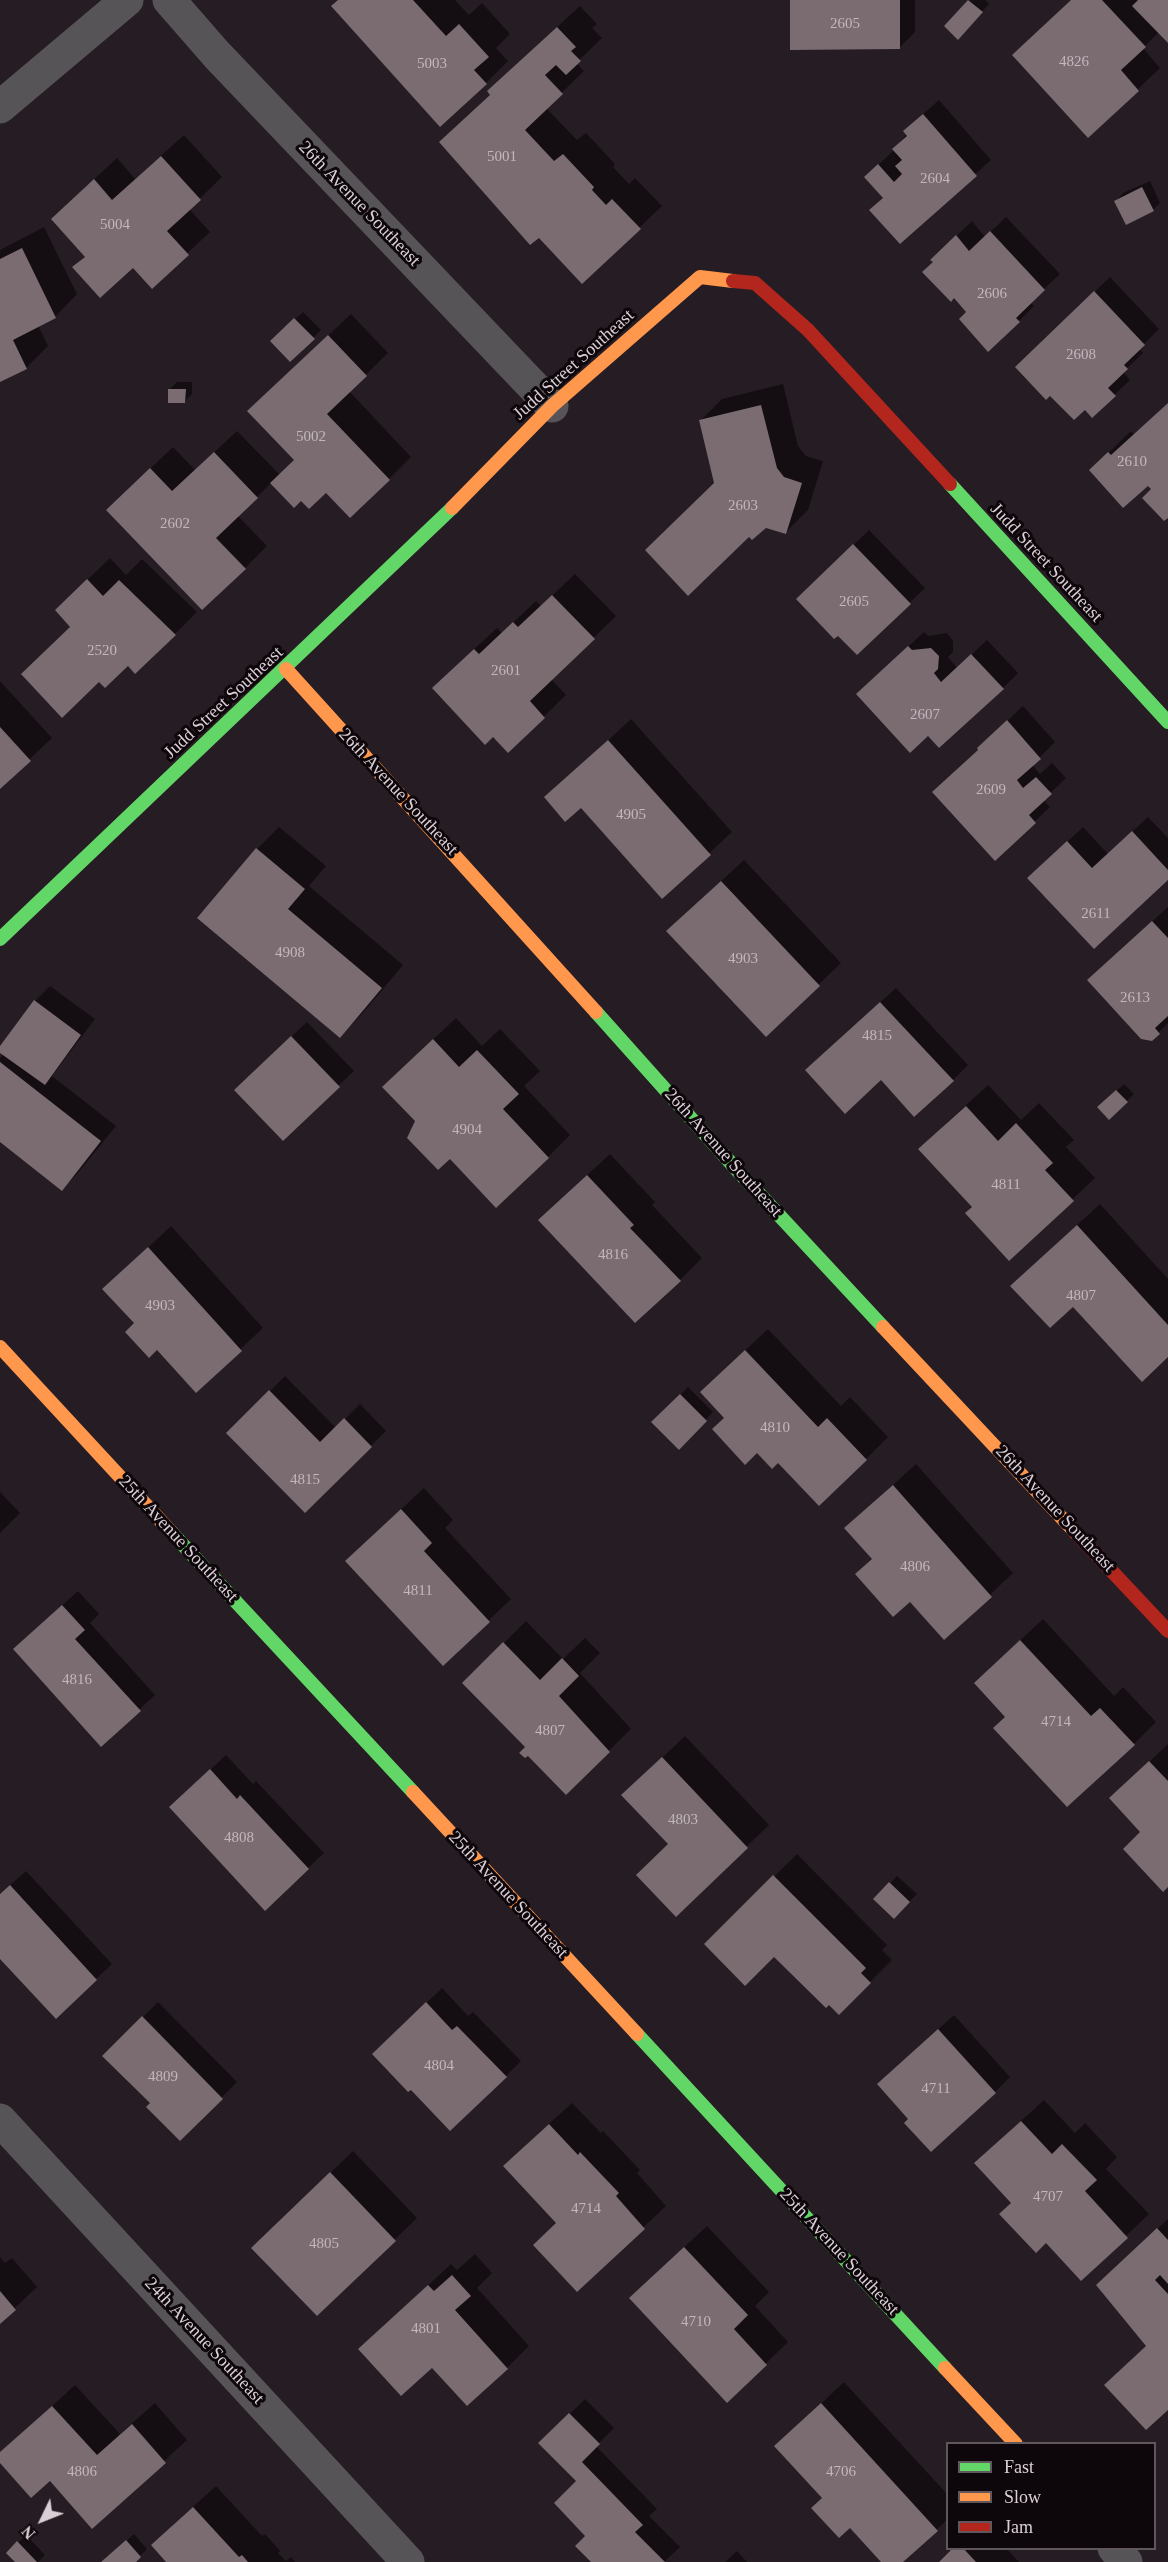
<!DOCTYPE html>
<style>
body{margin:0}
#map{position:relative;width:1168px;height:2562px;overflow:hidden;background:#261c23;font-family:"Times New Roman",serif}
canvas{display:block}
.legend{position:absolute;left:946px;top:2442px;width:210px;height:108px;box-sizing:border-box;background:#0d070b;border:2px solid #5f575c;margin:0;padding:8px 10px;list-style:none;font-size:18px;color:#dbcfd6}
.legend li{display:flex;align-items:center;gap:12px;height:30px}
.legend b{width:30px;border:2px solid #5f575c}
.north{position:absolute;left:12px;top:2490px;width:60px;height:60px;-webkit-text-stroke:4px #0d070b;paint-order:stroke;rotate:227deg;font-size:16px;font-weight:700;line-height:24px;text-align:center;color:#dbcfd6}
.north::after{content:'';display:block;margin:auto;width:21px;height:27px;background:#dbcfd6;clip-path:polygon(50% 0,100% 100%,50% 72%,0 100%)}
</style>
<div id="map">
<canvas width="1168" height="2562"></canvas>
<ul class="legend">
<li><b style="height:8px;background:#63d668"></b>Fast</li>
<li><b style="height:8px;background:#ff974d"></b>Slow</li>
<li><b style="height:8px;background:#b3261e"></b>Jam</li>
</ul>
<div class="north">N</div>
</div>
<script>
const g = document.querySelector('canvas').getContext('2d');
g.lineJoin = 'round';
function paint(path, color) { g.fillStyle = color; g.fill(path, 'evenodd'); }
const toPath = rows => new Path2D(rows.map(r => 'M' + r).join(''));
function stroke(path, color, width, dash) { g.strokeStyle = color; g.lineWidth = width; g.lineCap = dash ? 'butt' : 'round'; g.setLineDash(dash || []); g.stroke(path); }
function write(font, color, halo, rows, align = 'center') {
  g.font = font + ' "Times New Roman",serif'; g.lineWidth = 6; g.setLineDash([]); g.textBaseline = 'middle'; g.strokeStyle = halo; g.fillStyle = color; for (const [text, x, y, turn = 0] of rows) {
    g.save(); g.translate(x, y); g.rotate((+turn || 0) * Math.PI / 180); g.textAlign = isNaN(turn) ? turn : align; if (halo) g.strokeText(text, 0, 0); g.fillText(text, 0, 0); g.restore();
  }
}
paint(toPath([
 [339,0,455,0,469,15,482,3,510,34,496,48,508,61,486,83],
 [792,0,915,0,915,32,900,47],
 [970,0,985,0,989,4,965,30,946,26],
 [1071,0,1168,0,1168,41,1159,32,1143,48,1160,68,1089,136,1014,55],
 [580,6,597,24,592,28,602,38,576,63,584,71,546,108,577,140,586,133,615,164,613,167,629,184,635,178,662,206,582,282,491,94,511,69],
 [939,100,991,160,900,242,871,210,884,197,866,177,894,150,921,116],
 [184,135,222,177,189,209,210,232,152,286,133,266,75,267,86,256,75,197,117,158,135,179],
 [1150,181,1160,203,1153,210,1116,201,1123,193],
 [1006,217,1060,274,1030,302,1034,306,1019,321,968,312,934,262,947,245,972,221,985,237],
 [44,227,77,294,55,317,38,325,48,346,26,368,0,381,0,250],
 [1110,277,1159,329,1139,349,1143,353,1123,372,1130,380,1092,416,1032,352],
 [303,312,321,330,290,360,272,341],
 [351,314,388,353,349,391,411,457,389,479,326,490,302,499,271,483,238,516,267,546,245,568,130,488,173,447,195,470,237,431,280,475,295,460,271,389],
 [177,382,192,382,192,394,184,402,169,390],
 [783,384,798,446,806,456,823,461,808,510,786,532,765,527,715,483,700,421,722,399],
 [1168,403,1168,516,1148,484,1091,470,1131,431,1134,434],
 [869,530,925,588,857,653,798,599],
 [110,558,126,575,142,559,197,612,175,634,99,680,72,626,79,588],
 [575,574,616,616,551,679,566,695,508,751,493,735,456,666,497,628,502,633,536,601,541,606],
 [924,632,928,636,947,633,953,641,953,652,948,657,957,668,987,640,1018,673,1003,688,873,679],
 [0,681,52,738,0,787],
 [1023,706,1055,742,1032,765,1040,774,1052,763,1066,778,1043,800,1050,807,995,859,994,733],
 [631,719,732,832,662,897,581,806,546,798],
 [1148,817,1168,838,1168,878,1045,863,1083,827,1108,854],
 [279,827,326,866,309,886,403,965,362,1014,340,1036,257,849],
 [744,860,841,963,766,1035,691,909],
 [1168,907,1168,1023,1152,1039,1104,965],
 [50,986,95,1019,52,1076,116,1126,77,1174,62,1189,0,1140,0,1058,4,1054,0,1049,35,1001],
 [896,988,968,1065,953,1080,881,1078,822,1055],
 [456,1018,482,1046,500,1029,540,1071,524,1086,570,1135,548,1157,416,1121,406,1065],
 [307,1022,354,1071,338,1086,251,1075],
 [1124,1084,1134,1094,1109,1118,1099,1107],
 [988,1085,1021,1120,1039,1103,1074,1140,1066,1147,1095,1178,1009,1259,973,1206,942,1127],
 [610,1154,655,1202,652,1205,702,1258,680,1280,562,1198],
 [1100,1204,1168,1279,1168,1355,1035,1264],
 [171,1226,263,1328,196,1391,104,1289],
 [768,1329,841,1406,850,1397,888,1437,866,1459,726,1417,724,1370],
 [285,1376,336,1428,360,1404,386,1431,305,1511,228,1433],
 [688,1387,713,1412,679,1448,653,1422],
 [916,1464,1013,1573,944,1638,846,1528],
 [424,1488,453,1520,445,1528,511,1599,443,1664,369,1539],
 [0,1492,20,1513,0,1533],
 [78,1591,99,1614,90,1623,155,1695,101,1745,30,1634],
 [1043,1619,1114,1696,1123,1687,1156,1722,1134,1744,1007,1716,998,1661],
 [526,1621,563,1659,585,1638,600,1653,580,1673,631,1729,566,1793,528,1753,527,1747,464,1683],
 [685,1736,769,1825,676,1915,670,1844,646,1773],
 [1168,1744,1168,1885,1142,1832,1111,1798],
 [226,1755,253,1784,256,1781,324,1853,265,1909,186,1792],
 [797,1854,887,1945,882,1950,892,1960,839,2013,774,1955,706,1944],
 [26,1871,112,1964,56,2016,0,1957,0,1894],
 [897,1876,917,1894,894,1917,875,1899],
 [442,1988,468,2016,473,2012,521,2061,506,2076,389,2039],
 [158,2002,237,2082,180,2139,152,2103,104,2056],
 [954,2015,1010,2077,995,2092,910,2119,894,2069],
 [1044,2100,1075,2133,1085,2123,1117,2157,1106,2169,1149,2214,1081,2279,1013,2202,999,2141],
 [572,2103,601,2133,603,2131,640,2170,637,2173,666,2206,577,2290,557,2222,527,2144],
 [353,2151,417,2218,317,2314,275,2226],
 [1168,2219,1168,2408,1120,2263],
 [707,2226,769,2292,755,2306,788,2342,727,2401,653,2276],
 [475,2254,492,2273,477,2288,529,2346,507,2368,433,2365,360,2349,451,2264,457,2270],
 [0,2257,5,2263,12,2258,37,2287,0,2322],
 [844,2382,948,2495,948,2519,901,2562,883,2562,776,2446],
 [75,2385,120,2434,155,2403,187,2440,92,2527,50,2479,0,2460,0,2454],
 [585,2399,614,2428,596,2446,657,2509,649,2516,680,2547,664,2562,593,2562,578,2481,540,2443],
 [216,2486,262,2536,265,2534,280,2551,278,2553,286,2561,291,2557,295,2562,168,2562,175,2523],
 [134,2534,147,2549,134,2562,102,2562],
 [26,2535,45,2555,38,2562,17,2562,8,2553],
 [954,2548,1006,2548,1019,2562,940,2562],
 [737,2551,747,2562,725,2562]
]), '#0007');
paint(toPath([
 [338,0,413,0,446,36,459,24,489,57,474,70,487,84,440,127,331,6],
 [790,0,900,0,900,49,790,50],
 [968,0,983,12,958,40,944,26],
 [1071,0,1102,0,1146,47,1121,70,1139,91,1088,138,1012,55],
 [1138,0,1168,0,1168,43,1132,6],
 [557,27,576,47,571,51,581,61,566,75,556,65,545,75,563,94,525,130,554,161,563,154,594,187,592,190,606,205,612,199,641,229,582,284,539,238,530,245,439,142,490,95,487,91],
 [923,114,977,176,900,244,869,210,883,198,864,177,878,164,894,182,902,174,895,166,902,160,892,149,907,136,903,131],
 [161,156,201,200,167,231,189,255,152,289,133,268,100,298,72,267,85,257,51,219,94,179,112,200],
 [1142,187,1154,211,1126,225,1114,201],
 [990,231,1045,290,1016,318,1020,322,988,352,959,319,966,312,954,298,951,302,922,272,933,262,930,260,956,235,969,251],
 [22,248,56,318,13,340,27,369,0,382,0,259],
 [1094,291,1145,345,1124,365,1128,369,1108,388,1116,396,1092,418,1085,410,1074,420,1050,396,1046,400,1015,367],
 [294,318,315,339,290,362,270,341],
 [328,335,367,376,327,414,390,480,350,518,326,493,309,509,301,501,294,508,270,483,294,460,247,411],
 [168,389,186,389,185,403,168,403],
 [1168,403,1168,518,1164,521,1142,498,1151,489,1148,486,1123,508,1089,470,1108,452,1111,455],
 [761,405,777,468,784,477,802,483,786,534,766,528,752,540,749,537,688,596,645,550,714,483,699,420],
 [214,452,258,498,216,538,246,569,202,610,106,510,150,468,172,491],
 [853,544,911,604,857,655,838,636,834,639,796,599],
 [87,579,103,596,119,580,176,635,135,674,128,666,105,688,99,682,62,718,21,674,70,627,55,610],
 [552,595,595,639,530,701,545,718,508,753,493,737,485,745,432,688,474,649,479,654,513,622,518,627],
 [908,646,912,650,931,648,939,656,938,669,934,673,941,682,971,654,1004,689,939,748,928,736,910,753,856,694],
 [1007,720,1041,759,1017,780,1023,788,1036,777,1052,794,1029,815,1036,823,995,861,932,792,978,750,977,748],
 [0,727,31,761,0,789],
 [608,740,711,855,662,899,581,808,565,822,544,797],
 [1132,831,1168,870,1168,880,1094,949,1027,878,1067,841,1092,868],
 [256,848,305,889,288,909,382,988,340,1038,197,918],
 [721,881,820,986,766,1037,666,931],
 [1152,921,1168,938,1168,1016,1155,1028,1160,1034,1152,1041,1141,1039,1087,980],
 [34,1000,81,1035,45,1085,0,1053,0,1046],
 [880,1002,954,1081,914,1117,881,1080,845,1114,805,1070],
 [291,1036,340,1087,283,1141,234,1090],
 [433,1039,459,1067,477,1050,519,1094,503,1109,549,1158,496,1208,450,1159,438,1170,407,1138,415,1121,382,1087],
 [0,1062,101,1141,62,1191,0,1142],
 [1116,1090,1128,1102,1109,1120,1097,1107],
 [966,1106,998,1141,1016,1123,1053,1163,1045,1170,1074,1201,1009,1261,965,1213,972,1207,918,1149],
 [587,1175,634,1225,630,1228,681,1281,635,1323,538,1220],
 [1077,1225,1168,1325,1168,1357,1142,1382,1073,1307,1050,1328,1010,1286],
 [148,1247,242,1351,196,1393,157,1350,149,1358,125,1332,134,1323,102,1289],
 [745,1350,818,1427,827,1418,867,1460,819,1506,778,1463,772,1469,757,1453,745,1465,712,1429,724,1418,700,1392],
 [269,1390,320,1442,344,1418,372,1447,305,1513,226,1433],
 [680,1394,707,1421,679,1450,651,1422],
 [893,1485,992,1597,944,1640,910,1602,893,1617,855,1574,872,1559,844,1528],
 [401,1509,432,1543,424,1551,490,1622,443,1666,345,1561],
 [62,1605,85,1630,75,1639,141,1711,101,1747,13,1649],
 [1020,1640,1091,1716,1100,1708,1135,1745,1067,1807,993,1728,1005,1717,974,1683],
 [503,1642,540,1680,562,1658,579,1676,559,1696,610,1752,566,1795,528,1756,525,1758,519,1753,525,1747,462,1683],
 [662,1757,748,1848,676,1917,636,1875,668,1844,621,1795],
 [1149,1761,1168,1781,1168,1887,1163,1892,1123,1849,1140,1832,1109,1798],
 [210,1769,237,1799,240,1795,309,1869,265,1911,169,1807],
 [773,1875,866,1968,861,1973,871,1983,839,2015,829,2005,826,2008,774,1957,745,1986,704,1944],
 [889,1882,910,1902,894,1919,873,1899],
 [10,1885,97,1980,56,2019,0,1959,0,1894],
 [426,2002,452,2030,457,2026,507,2077,450,2131,411,2090,408,2092,372,2054],
 [142,2016,223,2099,180,2141,146,2107,150,2103,102,2056],
 [938,2029,996,2093,931,2152,904,2123,908,2119,877,2084],
 [1021,2121,1052,2154,1062,2144,1097,2180,1085,2191,1128,2238,1081,2281,1046,2243,1036,2253,999,2214,1011,2203,974,2163],
 [549,2124,578,2155,580,2152,619,2193,616,2196,645,2229,577,2292,533,2245,556,2223,503,2166],
 [330,2172,396,2241,317,2316,251,2248],
 [1157,2228,1168,2240,1168,2284,1160,2275,1155,2280,1168,2294,1168,2410,1146,2430,1104,2385,1146,2346,1096,2285],
 [684,2247,748,2315,734,2329,767,2365,727,2403,629,2298],
 [452,2275,471,2296,455,2310,508,2369,467,2406,432,2368,401,2396,358,2349,428,2285,434,2291],
 [0,2291,16,2310,0,2324],
 [821,2403,938,2531,903,2562,881,2562,850,2528,839,2538,811,2508,822,2498,774,2446],
 [52,2406,97,2455,132,2424,166,2463,92,2529,50,2481,31,2498,0,2463,0,2452],
 [569,2413,600,2444,582,2462,643,2525,635,2532,665,2562,591,2562,575,2546,585,2536,554,2503,576,2481,538,2443],
 [193,2507,239,2557,242,2555,248,2562,166,2562,151,2545],
 [126,2540,141,2557,136,2562,101,2562],
 [17,2541,37,2562,15,2562,6,2553],
 [953,2548,963,2548,976,2562,939,2562]
]), '#7a6c71');
stroke(toPath([
 [169,0,217,55,552,406],
 [0,107,127,0],
 [0,2120,408,2562],
 [1114,2548,1126,2562]
]), '#575457', 33);
stroke(toPath([
 [950,484,1168,722],
 [0,939,452,508],
 [596,1012,738,1171,883,1327],
 [172,1533,413,1792],
 [637,2034,945,2368]
]), '#63d668', 14);
stroke(toPath([
 [452,508,552,406,700,277,733,281],
 [286,669,596,1012],
 [883,1327,1076,1533],
 [0,1347,172,1533],
 [413,1792,637,2034],
 [945,2368,1016,2444]
]), '#ff974d', 14);
stroke(toPath([
 [733,281,755,283,808,330,950,484],
 [1076,1533,1168,1631]
]), '#b3261e', 14);
write('15px', '#c3b6bd', null, [
 ["2605",845,24],
 ["4826",1074,62],
 ["5003",432,64],
 ["5001",502,157],
 ["2604",935,179],
 ["5004",115,225],
 ["2606",992,294],
 ["2608",1081,355],
 ["5002",311,437],
 ["2610",1132,462],
 ["2603",743,506],
 ["2602",175,524],
 ["2605",854,602],
 ["2520",102,651],
 ["2601",506,671],
 ["2607",925,715],
 ["2609",991,790],
 ["4905",631,815],
 ["2611",1096,914],
 ["4908",290,953],
 ["4903",743,959],
 ["2613",1135,998],
 ["4815",877,1036],
 ["4904",467,1130],
 ["4811",1006,1185],
 ["4816",613,1255],
 ["4807",1081,1296],
 ["4903",160,1306],
 ["4810",775,1428],
 ["4815",305,1480],
 ["4806",915,1567],
 ["4811",418,1591],
 ["4816",77,1680],
 ["4714",1056,1722],
 ["4807",550,1731],
 ["4803",683,1820],
 ["4808",239,1838],
 ["4804",439,2066],
 ["4809",163,2077],
 ["4711",936,2089],
 ["4707",1048,2197],
 ["4714",586,2209],
 ["4805",324,2244],
 ["4710",696,2322],
 ["4801",426,2329],
 ["4806",82,2472],
 ["4706",841,2472]
]);
write('18px', '#dbcfd6', '#0d070b', [
 ["26th Avenue Southeast",359,204,46],
 ["Judd Street Southeast",574,365,-42],
 ["Judd Street Southeast",1046,563,47],
 ["Judd Street Southeast",224,703,-43],
 ["26th Avenue Southeast",398,792,47],
 ["26th Avenue Southeast",723,1153,48],
 ["26th Avenue Southeast",1055,1509,47],
 ["25th Avenue Southeast",178,1539,47],
 ["25th Avenue Southeast",508,1895,47],
 ["25th Avenue Southeast",839,2252,47],
 ["24th Avenue Southeast",204,2341,47]
]);
</script>
